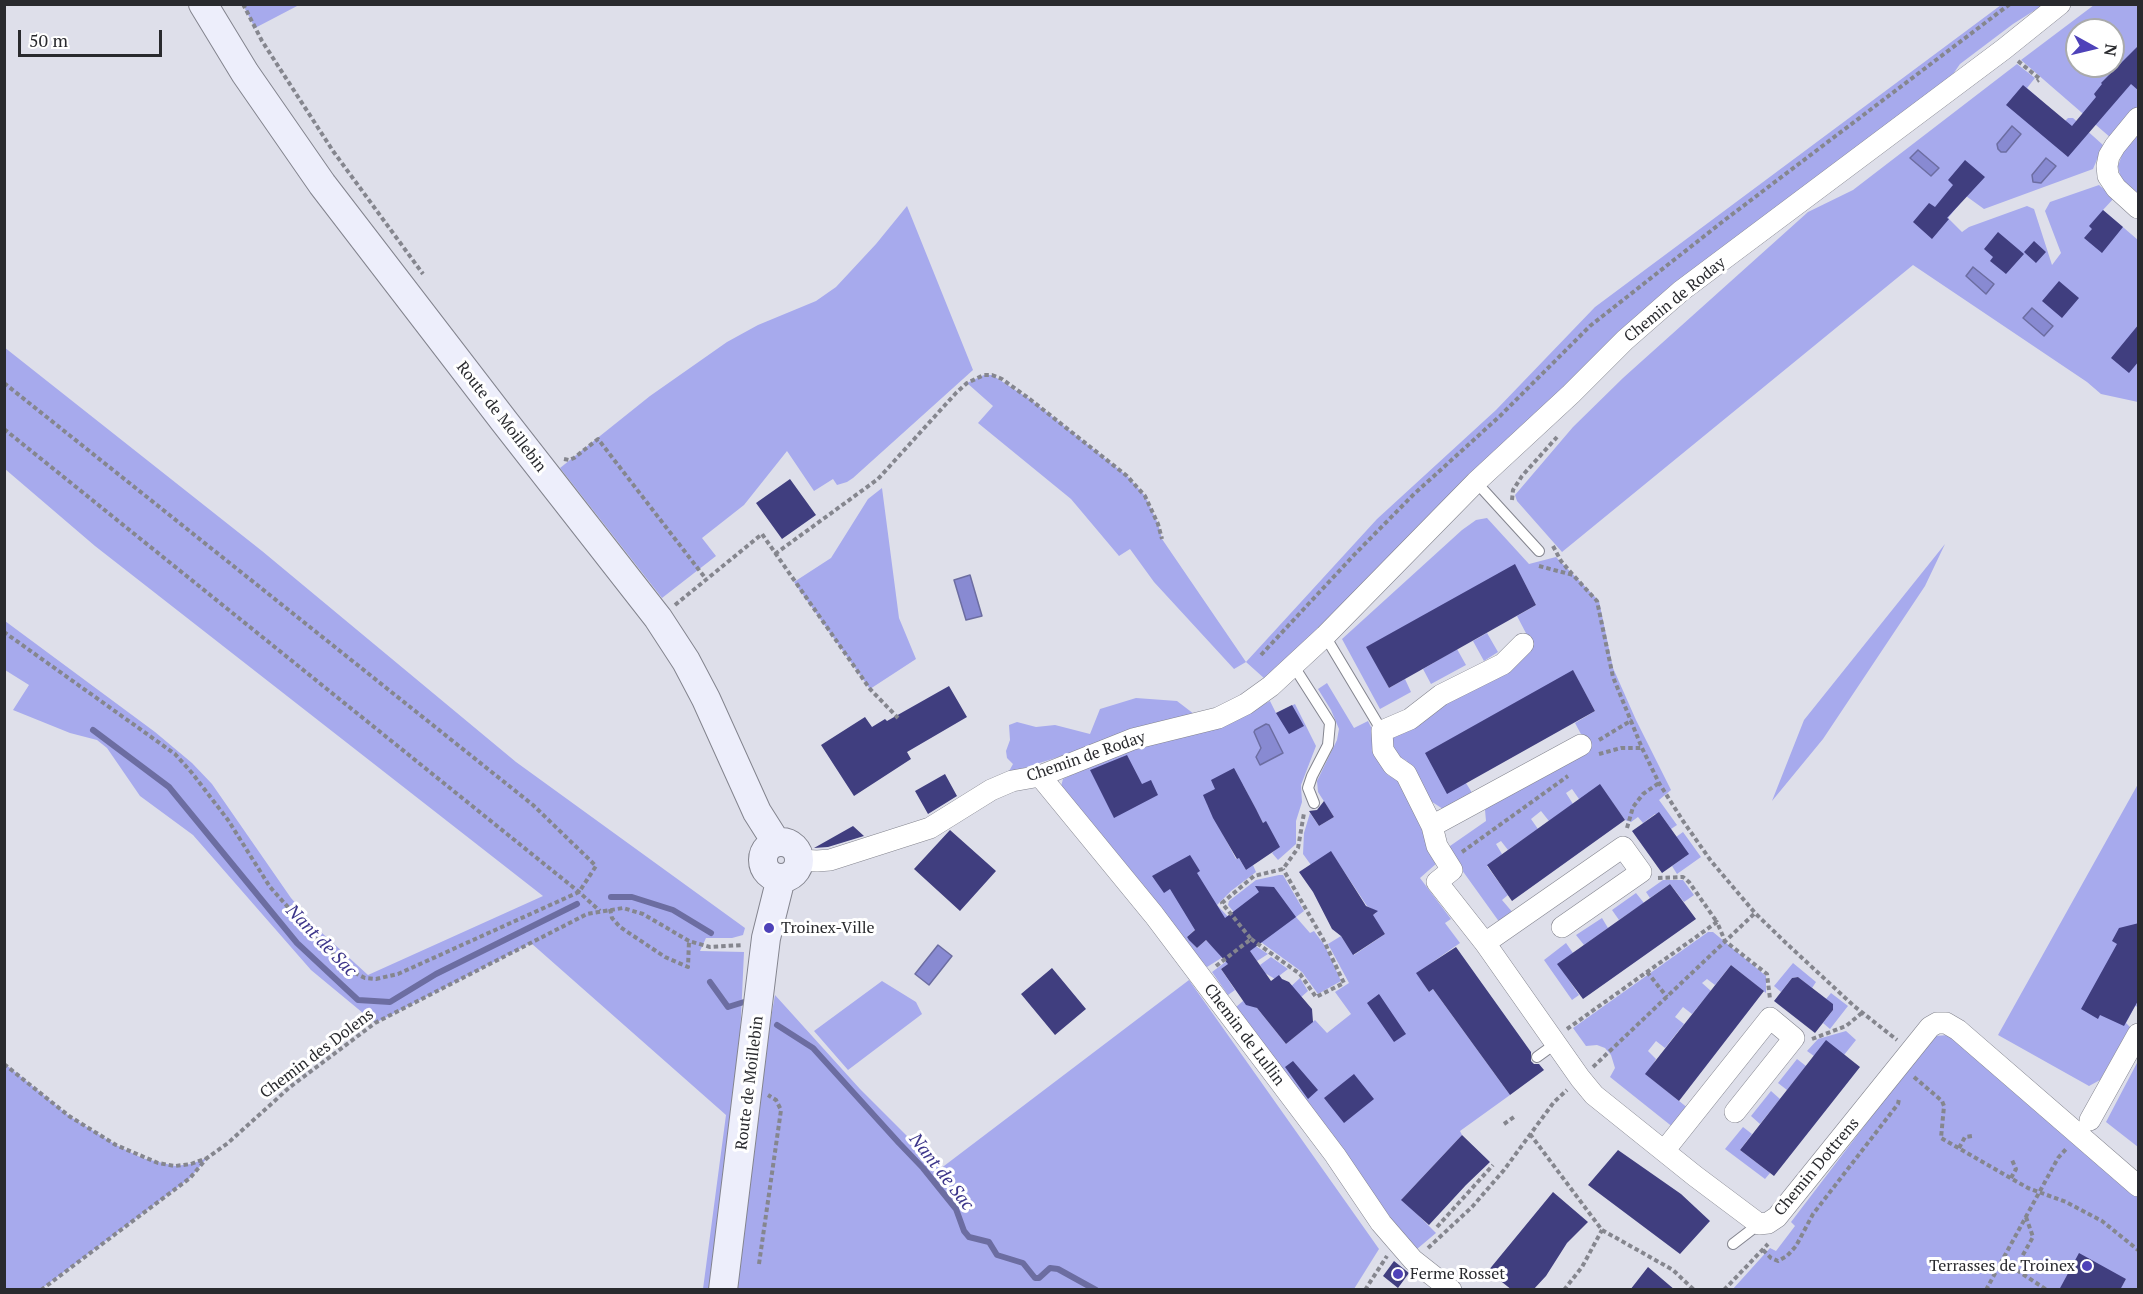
<!DOCTYPE html>
<style>
body{margin:0}
#map{position:relative;width:2143px;height:1294px;overflow:hidden;background:#dedfea;font-family:"PT Serif",serif}
canvas{display:block}
.frame{position:absolute;inset:0;border:6px solid #292a2e;pointer-events:none}
.north{position:absolute;left:2065px;top:18px;width:60px;height:60px;box-sizing:border-box;background:#fff;border:2px solid #a9aaab;border-radius:50%;rotate:98deg;font-size:16px;font-weight:700;line-height:24px;text-align:center;color:#292a2e}
.north::after{content:'';display:block;margin:auto;width:21px;height:27px;background:#4e42b9;clip-path:polygon(50% 0,100% 100%,50% 72%,0 100%)}
.scale{position:absolute;left:18px;top:30px;width:144px;height:27px;box-sizing:border-box;border:3px solid #292a2e;border-top:0;padding-left:8px;font-size:18px;line-height:21px;white-space:nowrap;color:#292a2e;-webkit-text-stroke:4px #fff;paint-order:stroke}
</style>
<div id="map">
<canvas width="2143" height="1294"></canvas>
<div class="frame"></div>
<div class="north">N</div>
<div class="scale">50 m</div>
</div>
<script>
const g = document.querySelector('canvas').getContext('2d');
g.lineJoin = 'round';
function paint(path, color) { g.fillStyle = color; g.fill(path, 'evenodd'); }
const toPath = rows => new Path2D(rows.map(r => 'M' + r).join(''));
function stroke(path, color, width, dash) { g.strokeStyle = color; g.lineWidth = width; g.lineCap = dash ? 'butt' : 'round'; g.setLineDash(dash || []); g.stroke(path); }
function write(font, color, halo, rows, align = 'center') {
  g.font = font + ' "PT Serif",serif'; g.lineWidth = 6; g.setLineDash([]); g.textBaseline = 'middle'; g.strokeStyle = halo; g.fillStyle = color; for (const [text, x, y, turn = 0] of rows) {
    g.save(); g.translate(x, y); g.rotate((+turn || 0) * Math.PI / 180); g.textAlign = isNaN(turn) ? turn : align; if (halo) g.strokeText(text, 0, 0); g.fillText(text, 0, 0); g.restore();
  }
}
paint(toPath([
 [243,5,299,5,255,28],
 [2001,5,2043,5,2013,24,1960,64,1951,77,1647,310,1265,679,1246,662,1234,669,1154,582,1130,549,1119,556,1071,499,978,423,993,406,967,383,984,375,992,375,1031,400,1127,476,1145,496,1158,524,1162,539,1246,662,1377,519,1496,410,1595,307],
 [2094,5,2138,5,2138,106,2111,138,2021,60],
 [2077,30,2113,30,2113,66,2077,66],
 [2017,64,2035,78,2027,88,2043,102,2042,103,2064,122,2068,118,2073,118,2103,145,2093,169,1984,209,1966,196,1948,218,1962,232,1969,227,2027,206,2034,209,2052,265,2061,253,2045,211,2050,202,2099,185,2114,198,2103,210,2138,240,2138,394,2137,397,2138,402,2101,394,2087,382,1913,265,1562,552,1517,501,1515,495,1573,427,1623,378,1808,212,1853,190],
 [2138,134,2138,195,2121,180,2118,166,2123,152],
 [907,206,973,370,853,478,847,482,837,485,833,479,814,491,787,451,744,505,702,538,716,556,662,598,560,468,650,396,727,342,758,325,816,301,836,287,876,244],
 [4,347,262,551,516,762,745,928,743,935,732,938,706,938,700,951,744,952,740,1038,712,1289,703,1289,726,1115,531,943,375,1023,311,970,193,835,140,796,107,748,97,740,70,733,13,710,29,685,5,670,5,621,155,732,192,763,212,784,291,898,322,933,368,975,543,896,95,546,5,469],
 [882,488,899,618,916,659,870,689,794,582,831,558,868,499],
 [1487,518,1529,564,1556,557,1599,601,1613,668,1636,720,1671,790,1659,800,1677,825,1671,829,1661,815,1655,814,1643,823,1638,817,1631,822,1625,820,1607,795,1579,799,1572,789,1566,793,1573,804,1549,821,1541,811,1531,819,1538,829,1508,850,1501,841,1496,844,1502,854,1487,866,1508,895,1502,900,1514,914,1500,923,1449,852,1450,846,1486,821,1485,810,1490,803,1582,736,1575,723,1595,711,1573,671,1426,753,1466,783,1474,796,1443,809,1426,798,1406,760,1398,759,1390,742,1395,734,1528,637,1517,616,1536,605,1515,565,1367,647,1389,688,1405,679,1411,692,1380,709,1342,639,1462,530,1476,520],
 [1945,544,1925,586,1823,739,1772,801,1804,720],
 [1487,633,1498,652,1484,661,1473,641],
 [1457,649,1466,665,1431,684,1423,669],
 [1327,683,1354,728,1368,721,1374,733,1376,756,1388,775,1404,784,1437,863,1420,878,1451,919,1445,923,1460,943,1417,973,1429,992,1433,989,1510,1095,1460,1131,1462,1135,1402,1199,1436,1233,1417,1249,1405,1238,1236,1007,1243,1001,1257,1008,1286,1044,1315,1020,1327,1033,1351,1014,1335,992,1349,983,1328,944,1341,936,1354,955,1385,934,1378,924,1369,917,1376,913,1374,910,1367,906,1331,852,1311,865,1303,854,1304,833,1310,813,1319,826,1334,817,1318,792,1317,781,1337,740,1339,729,1331,710,1318,689],
 [1136,698,1177,701,1194,714,1008,773,1013,764,1007,758,1006,751,1010,740,1009,725,1017,722,1036,727,1055,725,1090,734,1100,709],
 [1270,701,1276,713,1295,704,1316,746,1301,785,1302,802,1296,821,1296,844,1278,860,1272,853,1279,847,1266,822,1263,823,1243,785,1207,804,1236,859,1239,858,1246,870,1253,865,1256,872,1231,891,1217,905,1233,922,1212,914,1187,937,1197,948,1206,940,1223,957,1207,967,1060,790,1063,779,1129,747,1224,725],
 [2138,784,2138,1007,2135,1006,2126,1023,2130,1027,2100,1080,2089,1086,1998,1035],
 [1683,832,1701,857,1677,874,1672,866,1686,856,1686,850,1676,837],
 [1279,875,1283,875,1304,911,1296,917,1310,933,1314,931,1325,946,1341,981,1318,994,1302,972,1254,937,1228,905,1229,901,1256,880],
 [1663,880,1683,880,1694,895,1684,902,1670,884,1650,898,1646,892],
 [1636,893,1644,903,1619,920,1612,910],
 [1602,918,1608,928,1584,945,1576,935],
 [1708,932,1713,932,1766,976,1766,993,1731,965,1715,985,1707,979,1702,983,1711,991,1692,1014,1683,1007,1675,1017,1684,1024,1665,1048,1656,1041,1648,1051,1656,1059,1647,1075,1689,1109,1674,1128,1610,1077,1615,1068,1611,1055,1605,1048,1597,1045,1586,1046,1573,1028],
 [1251,943,1268,954,1257,961,1249,950,1221,969,1235,990,1228,995,1212,972],
 [1566,943,1573,953,1558,964,1579,995,1572,1000,1544,960],
 [1271,957,1288,969,1275,979,1265,973,1260,965],
 [1793,963,1816,982,1812,988,1798,977,1792,978,1781,992,1774,986],
 [1300,978,1308,991,1299,999,1287,990],
 [1189,980,1379,1249,1354,1289,737,1290,766,1046,775,995,860,1089,940,1169],
 [882,981,916,1002,922,1014,848,1070,814,1031],
 [1831,993,1848,1006,1830,1029,1823,1023,1833,1010,1832,1004,1826,999],
 [1846,1031,1856,1040,1844,1055,1814,1056,1807,1051,1818,1039],
 [1949,1035,2138,1197,2138,1289,2120,1289,2126,1279,2059,1289,1732,1290,1770,1248,1776,1251,1795,1226,1791,1222,1920,1053,1935,1036],
 [1797,1059,1806,1066,1787,1090,1778,1083],
 [2138,1061,2138,1147,2106,1122],
 [5,1064,69,1116,116,1145,142,1158,175,1166,191,1164,207,1158,190,1178,41,1289,5,1289],
 [1771,1091,1780,1099,1760,1124,1751,1116],
 [1743,1127,1752,1134,1740,1150,1770,1173,1765,1179,1725,1149]
]), '#a7aaed');
const water = toPath([
 [2012,126,2021,134,2006,152,2001,152,1998,149,1997,144,2012,126],
 [1918,150,1939,168,1931,176,1910,158,1918,150],
 [2046,158,2056,166,2041,183,2033,182,2032,175,2046,158],
 [1973,267,1994,284,1986,294,1966,276,1973,267],
 [2032,308,2053,326,2044,336,2023,318,2032,308],
 [970,575,982,616,966,620,954,580,970,575],
 [1266,724,1269,725,1283,753,1260,765,1256,757,1261,748,1254,732,1255,730,1266,724],
 [938,945,952,956,929,985,915,974,938,945]
]);
paint(water, '#888ad2');
stroke(water, '#6c6da1', 1.5);
stroke(toPath([
 [93,730,169,787,297,943,358,1000,390,1002,436,974,577,904],
 [611,897,632,897,673,910,711,933],
 [710,982,728,1007,744,1002],
 [777,1025,813,1048,899,1143,923,1168,956,1209,964,1231,969,1237,989,1242,997,1255,1023,1263,1035,1278,1039,1278,1050,1268,1058,1269,1096,1290]
]), '#6c6da1', 6);
paint(toPath([
 [2139,45,2139,91,2131,84,2068,157,2006,105,2023,85,2072,126,2096,97,2094,94,2102,84,2101,83],
 [1965,160,1985,177,1947,218,1949,219,1932,239,1913,222,1929,203,1935,207,1953,185,1948,180],
 [2103,210,2123,227,2102,253,2084,238,2092,229,2089,226],
 [1998,232,2024,254,2006,274,1990,261,1993,257,1984,249],
 [2034,241,2046,252,2036,263,2024,252],
 [2059,281,2079,298,2062,318,2042,301],
 [2139,324,2139,361,2129,373,2111,358],
 [790,479,816,515,782,539,756,503],
 [1515,564,1536,605,1389,688,1366,647],
 [1573,670,1595,711,1447,794,1425,753],
 [949,686,967,717,907,752,911,759,854,796,821,745,865,717,872,727,885,719,887,721],
 [1292,705,1304,726,1289,734,1276,713],
 [1127,755,1142,784,1151,780,1158,795,1114,818,1090,770],
 [1234,768,1256,809,1263,823,1266,821,1280,847,1246,870,1239,858,1237,859,1213,818,1203,795,1215,789,1211,780],
 [945,774,957,796,928,814,915,791],
 [1600,784,1625,820,1512,901,1487,865],
 [1324,801,1334,817,1319,826,1309,811,1317,810],
 [1659,812,1689,854,1662,873,1632,831],
 [853,826,864,836,828,847,814,848],
 [950,830,996,871,960,911,914,869],
 [1331,851,1366,906,1378,911,1373,915,1385,934,1353,955,1341,936,1332,929,1313,892,1299,872],
 [1190,855,1200,871,1197,873,1225,918,1259,892,1255,886,1274,887,1296,917,1250,951,1271,981,1279,975,1282,979,1289,982,1312,1009,1313,1022,1286,1044,1257,1008,1246,1005,1221,969,1228,964,1216,951,1206,940,1197,948,1189,940,1187,937,1195,930,1170,889,1164,893,1152,876],
 [1670,884,1696,919,1583,999,1557,964],
 [2139,923,2139,999,2124,1026,2100,1015,2098,1019,2081,1009,2117,944,2112,941,2119,928],
 [1456,947,1531,1052,1531,1061,1534,1064,1539,1064,1544,1070,1510,1095,1433,989,1429,992,1416,973],
 [1731,965,1764,991,1679,1101,1645,1074],
 [1052,968,1086,1009,1055,1035,1021,994],
 [1798,977,1833,1004,1833,1010,1815,1033,1774,1001,1792,978],
 [1379,994,1406,1034,1394,1042,1367,1003],
 [1826,1040,1860,1067,1774,1176,1740,1150],
 [1293,1061,1318,1090,1308,1099,1285,1067],
 [1354,1074,1374,1099,1344,1123,1324,1098],
 [1462,1135,1490,1162,1466,1185,1429,1225,1401,1200],
 [1618,1150,1681,1194,1710,1221,1680,1254,1588,1185],
 [1553,1192,1588,1222,1567,1243,1546,1276,1533,1290,1512,1290,1488,1271],
 [2079,1253,2126,1279,2120,1290,2059,1290],
 [1394,1261,1409,1273,1398,1288,1383,1276],
 [1648,1267,1675,1290,1630,1290]
]), '#403e7f');
const lane = toPath([
 [1476,482,1539,551],
 [1325,636,1382,731],
 [1293,665,1330,723,1328,745,1312,776,1308,788,1314,803],
 [1537,1057,1555,1044],
 [1733,1244,1759,1224]
]);
const street = toPath([
 [2138,118,2115,146,2109,156,2107,166,2108,176,2116,188,2138,208],
 [1523,644,1503,664,1441,695,1410,719,1382,731,1383,750,1393,765,1406,774,1432,826,1581,745],
 [1040,776,1154,915,1335,1155,1381,1223,1413,1260,1451,1290],
 [1432,826,1437,846,1452,870,1437,882,1485,943,1580,1078,1594,1095,1695,1176,1759,1224,1768,1223,1777,1217,1930,1027,1937,1023,1946,1023,1958,1030,2138,1186],
 [799,860,817,861,830,860,930,828,991,790,1012,781,1040,776,1133,739,1218,718,1246,704,1271,686,1325,636,1476,482,1571,394,1625,340,1681,291,2004,49,2060,4],
 [1485,943,1623,847,1641,872,1562,927],
 [2090,1120,2138,1034],
 [1664,1151,1770,1018,1794,1038,1735,1112]
]);
const secondary = toPath([
 [203,4,245,73,322,184,504,421,658,618,686,661,706,699,757,812,776,842],
 '763 860a18 18 0 1 1 36 0a18 18 0 1 1-36 0Z',
 [723,1290,766,938,781,878]
]);
stroke(lane, '#83848e', 12);
stroke(street, '#83848e', 22);
stroke(secondary, '#83848e', 30);
stroke(toPath([
 [243,4,262,41,333,151,423,274],
 [2018,61,2040,79,2037,81],
 [4,383,533,805,596,866,579,892,398,974,376,979,365,978,357,974,320,943,270,887,228,820,192,773,175,754,4,632],
 [4,429,579,892,600,911],
 [564,459,569,460,574,458,598,439,706,579],
 [1512,500,1513,490,1522,476,1557,437],
 [1553,546,1561,561,1573,575],
 [775,554,878,479,956,393,967,383,984,375,992,375,1002,379,1031,400,1127,476,1145,496,1158,524,1162,539],
 [1539,566,1573,575,1597,601,1613,677,1642,748,1659,783,1683,821,1711,861,1755,913,1786,943,1854,1006,1897,1040],
 [675,605,762,534,870,689,898,718],
 [1261,655,1353,556,1413,495,1500,416,1590,326,1726,219,2010,4],
 [1599,740,1632,720],
 [1599,754,1621,748,1642,748],
 [1627,828,1633,807,1643,794,1659,783],
 [1462,852,1568,776],
 [1658,878,1683,877,1689,882,1717,922],
 [610,909,612,918,620,927,665,957,688,967,689,941],
 [1251,939,1300,974,1316,997,1344,983,1323,939,1283,869],
 [1216,966,1251,939,1222,903,1254,876,1283,869,1298,848,1304,813],
 [1647,972,1667,997],
 [1567,1029,1717,922,1725,941,1767,974,1770,999],
 [1812,1039,1846,1026,1863,1012],
 [4,1064,69,1116,116,1145,158,1163,175,1166,191,1164,207,1158,228,1143,290,1087,375,1023,587,914,623,908,643,914,689,941,710,947,743,945],
 [1593,1067,1755,913],
 [1914,1077,1942,1101,1944,1106,1941,1138,2028,1188,2066,1202,2102,1221,2138,1250],
 [1504,1124,1514,1117],
 [1530,1134,1602,1230,1673,1270,1694,1290],
 [1959,1148,1965,1137,1972,1136],
 [2011,1178,2016,1169,2012,1160],
 [2026,1217,2033,1237,2015,1269,2047,1290],
 [1437,1227,1493,1165],
 [1428,1248,1472,1207,1504,1170,1554,1102,1567,1090],
 [1763,1250,1771,1258,1778,1261,1787,1256,1796,1246,1813,1214,1898,1104,1899,1099],
 [759,1264,781,1110,776,1100,768,1095],
 [41,1290,190,1178,207,1158],
 [1365,1290,1387,1256],
 [1564,1290,1582,1267,1602,1230],
 [1724,1290,1768,1244],
 [1986,1290,2058,1158,2066,1149]
]), '#85868e', 4, [4.5, 3]);
stroke(lane, '#fff', 10);
stroke(street, '#fff', 21);
stroke(secondary, '#edeefb', 28);
for (const [x, y, r, color] of [
 [769,928,6,"#4e42b9"],
 [2087,1266,6,"#4e42b9"],
 [1398,1274,6,"#4e42b9"]
]) { const dot = new Path2D(); dot.arc(x, y, r, 0, 2 * Math.PI); g.fillStyle = color; g.fill(dot); stroke(dot, '#fff', 2); }
write('16px', '#292a2e', '#fff', [
 ["Chemin de Roday",1675,300,-39],
 ["Route de Moillebin",501,417,52],
 ["Chemin de Roday",1086,757,-19],
 ["Chemin de Lullin",1244,1035,53],
 ["Chemin des Dolens",317,1054,-37],
 ["Route de Moillebin",750,1083,-83],
 ["Chemin Dottrens",1817,1167,-50]
]);
write('16px', '#292a2e', '#fff', [
 ["Troinex-Ville",781,928],
 ["Terrasses de Troinex",2075,1266,"right"],
 ["Ferme Rosset",1410,1274]
], 'left');
write('italic 18px', '#3c358a', '#fff', [
 ["Nant de Sac",321,941,46],
 ["Nant de Sac",941,1172,52]
]);
</script>
